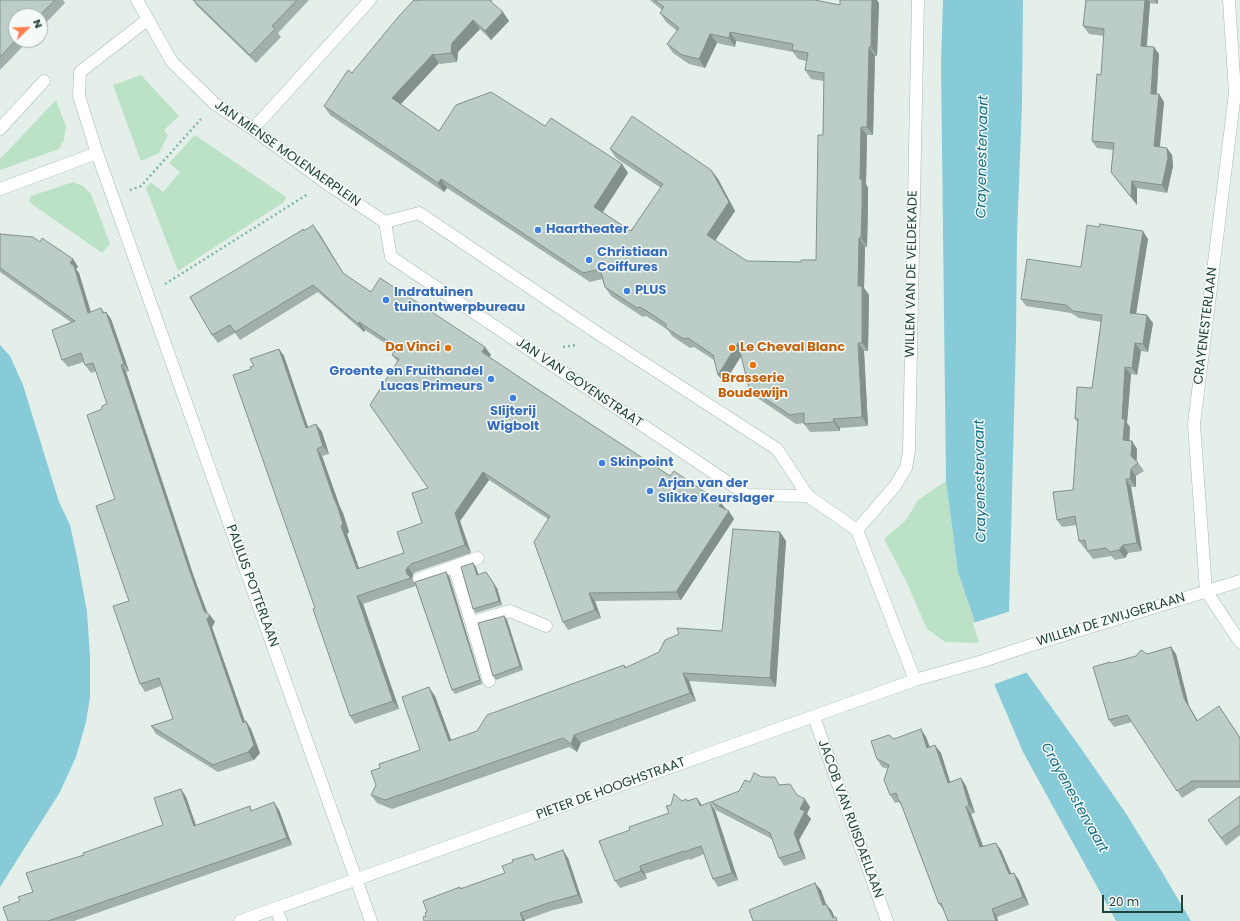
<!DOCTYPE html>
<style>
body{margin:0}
#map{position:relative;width:1240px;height:921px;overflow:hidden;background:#e4efea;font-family:Poppins,sans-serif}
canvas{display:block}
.north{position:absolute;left:8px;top:8px;width:40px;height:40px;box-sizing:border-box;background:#f5faf8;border:1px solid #a0b0ac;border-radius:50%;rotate:67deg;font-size:11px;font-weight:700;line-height:16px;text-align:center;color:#21423a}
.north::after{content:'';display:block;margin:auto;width:14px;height:18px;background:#fe8052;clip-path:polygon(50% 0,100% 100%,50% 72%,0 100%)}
.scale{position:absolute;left:1102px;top:895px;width:81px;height:18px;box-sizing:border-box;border:2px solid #21423a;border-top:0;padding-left:5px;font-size:12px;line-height:14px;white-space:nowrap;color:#21423a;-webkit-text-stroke:3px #f5faf8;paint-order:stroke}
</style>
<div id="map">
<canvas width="1240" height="921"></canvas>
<div class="north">N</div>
<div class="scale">20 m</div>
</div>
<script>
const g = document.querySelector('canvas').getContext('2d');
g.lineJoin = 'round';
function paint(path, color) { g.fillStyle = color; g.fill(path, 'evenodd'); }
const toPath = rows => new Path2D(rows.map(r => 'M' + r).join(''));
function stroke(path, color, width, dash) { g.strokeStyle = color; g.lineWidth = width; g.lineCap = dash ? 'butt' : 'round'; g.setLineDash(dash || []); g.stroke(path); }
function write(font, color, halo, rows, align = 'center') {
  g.font = font + ' Poppins,sans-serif'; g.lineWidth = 3; g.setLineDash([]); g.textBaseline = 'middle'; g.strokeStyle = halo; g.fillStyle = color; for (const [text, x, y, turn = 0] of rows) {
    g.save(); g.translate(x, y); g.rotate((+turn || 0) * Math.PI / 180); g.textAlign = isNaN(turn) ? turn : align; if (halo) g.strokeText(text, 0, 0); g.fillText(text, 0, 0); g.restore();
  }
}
paint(toPath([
 [141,75,179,116,164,130,168,135,159,153,141,161,113,85],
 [56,100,66,126,64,140,59,149,0,170,0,159],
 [195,135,286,197,284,202,178,271,146,188,151,182,163,192,180,172,169,163],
 [73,182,83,186,91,194,110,244,102,253,29,202,31,196],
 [946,481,958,572,982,643,945,642,927,629,906,581,884,539,906,520,918,500]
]), '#bbe1c6');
paint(toPath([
 [943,0,1023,0,1022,104,1017,235,1016,337,1009,613,1024,669,1080,747,1125,812,1162,872,1191,921,1116,921,1023,752,992,679,982,643,958,572,946,481,941,64],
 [0,345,10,356,23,385,59,502,70,525,77,557,87,612,90,657,90,697,86,722,76,757,60,792,0,887]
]), '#87cad8');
paint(toPath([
 [1011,611,1026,668,1028,672,992,685,973,623]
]), '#e4efea');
const service = toPath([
 [454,566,489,681],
 [419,579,478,558],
 [472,622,510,611,546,626]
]);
const minor = toPath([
 [137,0,172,62,215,104,253,129,326,183,385,222,391,257,747,495,808,496],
 [1229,0,1235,93,1194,424,1206,591,1240,642],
 [0,129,44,81],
 [253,129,370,0],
 [97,153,79,96,80,72,147,20],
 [0,189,97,153,371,921],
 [385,222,419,213,599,334,777,449,808,496,857,530],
 [857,530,895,486,906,468,909,451,918,0],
 [857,530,915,680],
 [814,717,887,921],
 [276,909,281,921],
 [240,921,915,680,983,661,1025,647,1240,581]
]);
stroke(service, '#a6b8b2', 13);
stroke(minor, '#a6b8b2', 13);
stroke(toPath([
 [130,190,141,186,201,119],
 [165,284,308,194],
 [563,347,577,345]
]), '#81b5a6', 2.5, [2, 3]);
stroke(service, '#fff', 12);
stroke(minor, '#fff', 12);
paint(toPath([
 [0,0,63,0,65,3,40,29,40,16,16,16,16,40,29,40,0,70],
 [193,0,309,0,278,33,281,37,256,63,197,6],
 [417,0,493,0,491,2,509,21,491,40,480,29,458,52,457,62,440,64,439,63,401,104,439,131,545,126,622,164,628,173,603,212,631,231,661,188,616,158,610,149,711,170,718,179,735,211,715,240,747,261,801,262,816,260,823,135,824,81,811,79,805,70,806,61,798,59,793,52,736,41,735,47,717,43,705,68,689,64,673,53,667,44,677,31,666,22,660,13,662,10,650,0,815,0,840,5,879,3,877,56,875,56,873,135,867,135,866,184,868,188,868,217,867,247,865,247,864,288,869,295,868,351,864,351,868,426,840,428,840,431,810,432,804,424,804,423,796,424,756,397,749,388,741,356,724,383,714,360,694,347,690,348,672,336,668,330,659,324,646,316,643,317,611,296,605,287,602,279,590,282,447,188,444,192,330,115,324,106,352,73],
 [1086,0,1158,0,1158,4,1150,3,1147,46,1159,54,1157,94,1159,94,1164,102,1160,147,1172,155,1173,166,1167,193,1137,188,1137,205,1116,179,1111,172,1113,150,1097,148,1092,141,1101,75,1104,36,1089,34,1083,26],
 [305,230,319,233,344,274,371,292,491,355,489,357,670,476,721,503,734,519,681,600,595,601,601,618,568,630,563,622,548,519,489,480,460,521,471,553,416,572,413,574,412,578,416,585,446,572,449,576,482,684,455,694,452,690,416,586,363,604,399,709,355,724,350,716,315,608,251,369,279,349,284,356,308,427,316,424,322,432,329,454,322,456,340,507,343,513,349,532,347,534,359,568,404,553,422,523,428,488,398,362,392,355,395,350,365,330,364,332,318,292,240,340,235,333,218,343,212,335],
 [0,234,40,242,73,259,78,267,76,269,79,273,91,312,101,308,104,312,106,312,111,319,129,371,126,372,194,577,207,613,215,622,212,627,223,659,245,722,246,721,251,729,260,753,254,760,218,772,156,734,151,726,173,719,161,686,145,692,140,684,115,499,102,409,107,404,96,371,91,373,85,365,84,362,68,367,62,360,72,323,0,272,0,274],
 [1148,239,1136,314,1153,323,1148,352,1141,351,1137,375,1131,374,1127,423,1130,427,1129,441,1132,441,1137,449,1137,461,1144,471,1136,476,1136,487,1131,487,1142,551,1128,553,1125,558,1115,560,1111,556,1093,559,1087,551,1087,549,1085,549,1079,541,1077,525,1062,527,1057,520,1073,490,1078,423,1075,419,1092,388,1101,322,1079,318,1071,313,1026,306,1021,299],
 [780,532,786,541,776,687,689,681,696,701,581,743,577,752,569,747,392,809,377,803,371,795,376,785,380,768,420,750,435,696,451,740,477,731,624,665,626,667,722,631],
 [476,567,478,574,497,588,502,605,476,613,473,609],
 [504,616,507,620,523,670,496,680,493,676],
 [1171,647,1176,654,1189,706,1198,721,1219,706,1240,737,1240,788,1198,788,1182,798,1132,722,1114,727,1109,720,1111,663,1147,654],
 [926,737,930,747,941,753,950,782,961,778,966,786,975,813,971,814,983,846,1001,850,1011,874,1019,880,1029,905,997,917,998,921,948,921,944,911,939,904,902,807,899,802,895,803,890,795,888,769,882,767,877,759,894,739],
 [762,777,780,785,798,796,810,807,807,814,811,819,799,840,806,859,784,866,779,858,772,839,716,810,711,802,739,791],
 [181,789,186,797,196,826,252,810,279,810,292,845,74,921,8,921,20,901,84,855,163,825],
 [1240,796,1240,835,1226,846,1213,827],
 [697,798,702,805,715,810,738,880,718,887,713,879,704,854,690,860,689,859,645,874,647,879,620,888,615,881,630,830,669,813,682,801,687,801],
 [533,854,536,859,568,858,583,903,553,910,525,920,525,921,424,921,427,912,461,889,505,873,513,862]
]), '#a1b0aa');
paint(toPath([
 [872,0,877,0,879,3,877,56,871,47],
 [1145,0,1148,0,1150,3,1146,53,1141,46],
 [1155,0,1158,0,1158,4],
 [503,12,509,21,491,40,485,31],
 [473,20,480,29,458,52,457,62,451,53,452,43],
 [730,32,736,41,735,47,729,38],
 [710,34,717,43,705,68,699,59],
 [869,47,875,56,873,135,867,127],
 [1154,47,1159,54,1156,101,1151,94],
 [433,54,439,63,398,107,392,98],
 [1159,94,1164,102,1159,153,1154,146],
 [861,127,867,135,866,184,868,188,867,247,861,238,860,179],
 [1167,148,1172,155,1173,166,1167,193,1162,185],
 [622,164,628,173,600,216,594,207],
 [711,170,718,179,735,211,713,244,707,235],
 [441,179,447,188,444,192,438,183],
 [1132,181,1137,188,1137,205,1131,197],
 [313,225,319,233,348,281],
 [1143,231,1148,239,1135,320,1130,313],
 [859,238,865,247,864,288,869,295,868,351,862,343,858,286],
 [73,259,78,267,76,269,79,273,93,320,88,313,70,263],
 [106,312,111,319,129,371,124,364],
 [1147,315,1153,323,1148,352,1143,344],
 [359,322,365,330,364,332,358,324],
 [738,343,744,352,724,383,718,375],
 [858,343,864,351,868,426,862,417],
 [1135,343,1141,351,1137,375,1132,368],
 [485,347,491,355,487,360,482,352],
 [279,349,284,356,311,436,306,428],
 [121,365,126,372,194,577,209,617,210,615,215,622,212,627,248,730,243,723,207,619,189,569],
 [1125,367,1131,374,1127,423,1130,427,1129,448,1123,440,1122,419],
 [833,419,840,428,840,431,834,422],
 [316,424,322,432,329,454,323,446],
 [1132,441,1137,449,1136,463,1131,456],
 [317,449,322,456,340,507,343,513,349,532,347,534,362,577,357,569,341,526,334,499],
 [1131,469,1136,476,1136,487,1130,479],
 [483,472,489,480,460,521,471,553,465,545,455,513],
 [1126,479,1131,487,1142,551,1137,543],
 [721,503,727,511,719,506],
 [729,511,734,519,681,600,676,592],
 [780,532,786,541,776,687,770,678],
 [1123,545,1128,553,1125,558,1119,550],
 [473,563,476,567,480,579,477,575],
 [408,567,413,574,412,579,407,574,406,570],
 [446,572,449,576,482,684,480,680],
 [486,572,497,588,502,605,499,601],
 [589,593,595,601,601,618,595,610],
 [357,596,363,604,399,709,393,701],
 [504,616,507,620,523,670,520,666],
 [1171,647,1176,654,1189,706,1202,728,1197,721,1184,698],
 [683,673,689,681,696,701,690,693],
 [429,687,435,696,455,750,449,741],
 [246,721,251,729,260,753,254,760,248,752],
 [921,729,926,737,932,755,927,748],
 [574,735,581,743,577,752,571,744],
 [935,745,941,753,953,791,948,783],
 [961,778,966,786,975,813,969,805],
 [181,789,186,797,199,834,194,826],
 [697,798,702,806,700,806],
 [805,799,810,807,807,814,811,819,799,840,806,859,801,851,794,833,800,809],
 [274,802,279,810,292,845,287,838],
 [710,802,715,810,738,880,732,873],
 [966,807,971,814,986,854,980,847],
 [996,843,1001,850,1015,882,1009,874],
 [563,850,568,858,583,903,578,895],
 [640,866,645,874,647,879,641,871],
 [1014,873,1019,880,1029,905,1023,897],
 [815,883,821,890,829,912,823,905],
 [826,904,832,911,836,921,833,918],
 [992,909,997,917,998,921,996,921],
 [520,913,525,920,525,921,523,921]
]), '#83908b');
const building = toPath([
 [0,0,55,0,39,16,16,16,16,40,0,57,0,0],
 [193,0,297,0,272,26,275,29,250,55,193,0],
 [414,0,416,1,417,0,489,0,503,12,485,31,473,20,452,43,451,53,434,55,433,54,392,98,439,131,456,105,491,92,545,126,551,118,622,164,594,207,631,231,663,184,610,149,632,116,711,170,729,202,707,235,747,261,801,262,801,260,816,260,818,135,823,135,824,73,805,70,808,53,792,50,793,44,730,32,729,38,710,34,699,59,682,55,667,44,679,28,660,13,664,7,655,0,815,0,840,5,840,0,872,0,871,47,869,47,867,127,861,127,860,179,862,179,862,208,861,238,859,238,858,286,862,286,862,343,858,343,862,417,833,419,834,422,804,424,804,413,790,415,749,388,738,343,718,375,713,355,688,338,684,339,666,328,666,324,653,315,640,307,637,308,605,287,600,269,583,273,441,179,438,183,324,106,348,70,352,73,399,16,414,0],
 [1086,0,1145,0,1141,46,1154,47,1151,94,1159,94,1154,146,1167,148,1168,158,1162,185,1132,181,1131,197,1111,172,1114,143,1092,141,1097,74,1101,75,1104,29,1083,26,1086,0],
 [1100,224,1143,231,1130,313,1147,315,1143,344,1135,343,1132,368,1125,367,1122,419,1125,419,1123,440,1132,441,1131,456,1138,463,1131,469,1130,479,1126,479,1137,543,1123,545,1119,550,1110,552,1106,548,1087,551,1085,540,1079,541,1075,516,1057,520,1053,492,1073,490,1078,419,1075,419,1077,387,1092,388,1102,315,1073,311,1066,305,1021,299,1027,259,1081,267,1087,225,1099,227,1100,224],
 [313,225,343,273,371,292,380,278,485,347,482,352,528,383,670,476,674,471,721,503,719,506,729,511,676,592,589,593,595,610,563,622,534,542,550,516,483,472,455,513,465,545,411,564,408,567,406,570,407,574,411,578,357,596,393,701,350,716,313,609,315,608,233,375,251,369,250,367,254,366,250,359,279,349,306,428,316,424,323,446,317,449,334,499,337,505,343,524,341,526,357,569,404,553,397,532,422,523,412,493,428,488,370,405,399,359,392,355,397,347,359,322,358,324,313,285,235,332,230,325,212,335,190,297,304,229,304,231,313,225],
 [0,234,33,237,40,242,42,238,73,259,70,263,74,266,88,313,101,308,103,313,106,312,124,364,121,365,189,569,204,611,210,615,207,619,218,651,243,723,246,721,254,745,248,752,213,765,151,726,173,719,159,678,140,684,113,606,129,601,96,506,115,499,87,415,102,409,102,406,107,404,93,363,85,365,81,353,62,360,52,330,75,321,0,268,0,234],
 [733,529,780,532,770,678,683,673,690,693,574,735,571,744,563,738,385,800,371,795,376,785,371,771,380,768,379,764,420,750,402,697,429,687,449,741,477,731,487,715,624,665,625,668,659,652,665,640,679,634,677,628,722,631,733,529],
 [473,563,477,575,486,572,494,584,499,601,473,609,461,567,473,563],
 [446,572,480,680,452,690,415,582,446,572],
 [504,616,520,666,493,676,478,623,504,616],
 [1171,647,1184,698,1197,721,1219,706,1240,738,1240,781,1192,781,1177,791,1127,715,1109,720,1093,667,1110,662,1111,663,1136,656,1141,650,1147,654,1171,647],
 [921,729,927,748,935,745,948,783,961,778,969,805,966,807,980,847,996,843,1009,874,1014,873,1023,897,992,909,996,921,948,921,941,903,939,904,900,801,899,802,896,793,890,795,884,780,889,765,877,759,871,741,889,735,894,739,921,729],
 [754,773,762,777,775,777,779,785,790,784,797,795,805,799,800,809,805,811,794,833,801,851,779,858,770,833,711,802,739,791,745,780,750,782,754,773],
 [181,789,194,826,250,806,251,811,274,802,287,838,48,921,8,921,3,907,20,901,18,897,33,892,26,873,84,855,83,853,163,825,154,798,181,789],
 [674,794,682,801,686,799,687,801,697,798,700,806,710,802,732,873,713,879,701,846,684,852,684,851,640,866,641,871,615,881,599,841,630,830,629,827,669,813,666,806,671,805,674,794],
 [1240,796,1240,825,1221,838,1208,820,1240,796],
 [563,850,578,895,548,903,520,913,523,921,424,921,423,917,426,916,425,913,427,912,423,901,460,887,460,889,505,873,502,866,513,862,512,860,533,854,535,860,563,850],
 [815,883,823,905,826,904,833,918,836,917,837,921,753,921,749,910,815,883]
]);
paint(building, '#bbcdc6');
stroke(building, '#83908b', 1);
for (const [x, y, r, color] of [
 [538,230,4,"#3f7fe0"],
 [589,260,4,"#3f7fe0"],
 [627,291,4,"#3f7fe0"],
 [386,300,4,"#3f7fe0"],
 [448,348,4,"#e8710a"],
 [732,348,4,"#e8710a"],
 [753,365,4,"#e8710a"],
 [491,379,4,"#3f7fe0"],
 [513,398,4,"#3f7fe0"],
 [602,463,4,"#3f7fe0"],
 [650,491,4,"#3f7fe0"]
]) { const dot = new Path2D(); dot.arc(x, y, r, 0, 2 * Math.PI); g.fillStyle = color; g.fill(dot); stroke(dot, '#f5faf8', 1.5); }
write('13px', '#21423a', '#f5faf8', [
 ["JAN MIENSE MOLENAERPLEIN",287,154,35],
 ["WILLEM VAN DE VELDEKADE",912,274,-89],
 ["CRAYENESTERLAAN",1206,326,-83],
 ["JAN VAN GOYENSTRAAT",579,383,34],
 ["PAULUS POTTERLAAN",252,586,70],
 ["WILLEM DE ZWIJGERLAAN",1111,620,-17],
 ["PIETER DE HOOGHSTRAAT",611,789,-20],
 ["JACOB VAN RUISDAELLAAN",850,819,70]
]);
write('bold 13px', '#366cbe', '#f5faf8', [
 ["Haartheater",546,230],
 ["Christiaan",597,253],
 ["Coiffures",597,268],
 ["PLUS",635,291],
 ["Indratuinen",394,293],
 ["tuinontwerpbureau",394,308],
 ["Groente en Fruithandel",483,372,"right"],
 ["Lucas Primeurs",483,387,"right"],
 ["Slijterij",513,412,"center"],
 ["Wigbolt",513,427,"center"],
 ["Skinpoint",610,463],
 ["Arjan van der",658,484],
 ["Slikke Keurslager",658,499]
], 'left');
write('bold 13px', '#c56008', '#f5faf8', [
 ["Da Vinci",440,348],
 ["Le Cheval Blanc",740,348,"left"],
 ["Brasserie",753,379,"center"],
 ["Boudewijn",753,394,"center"]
], 'right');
write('italic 14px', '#156f84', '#f5faf8', [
 ["Crayenestervaart",983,157,-89],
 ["Crayenestervaart",981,481,-91],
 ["Crayenestervaart",1074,798,61]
]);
</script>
